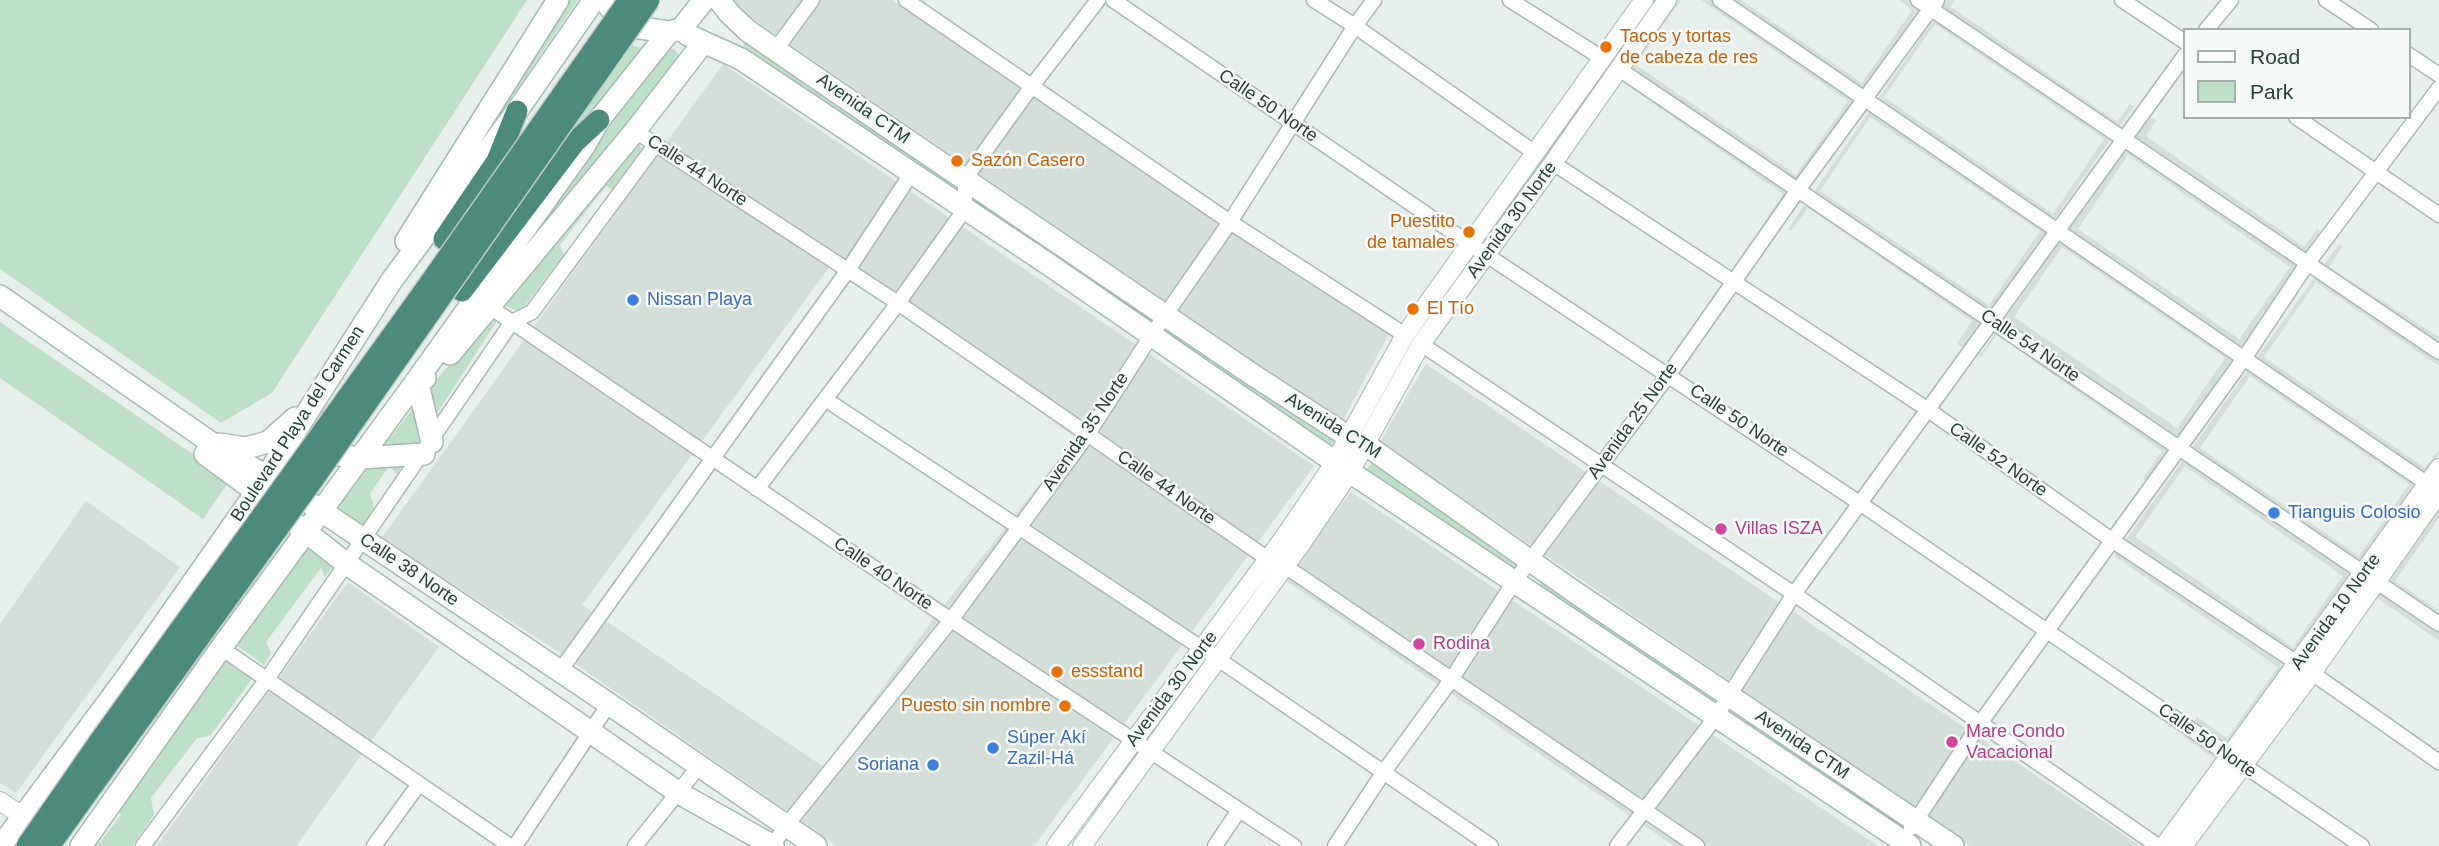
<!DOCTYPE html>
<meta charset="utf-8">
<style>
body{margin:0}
#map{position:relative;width:2439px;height:846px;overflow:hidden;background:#e6efeb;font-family:Helvetica,sans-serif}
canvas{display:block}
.legend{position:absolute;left:2183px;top:28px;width:228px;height:91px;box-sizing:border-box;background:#f7fbf9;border:2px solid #a3b1ad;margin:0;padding:9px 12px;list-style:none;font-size:21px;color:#24423a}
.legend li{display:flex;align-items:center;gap:14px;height:35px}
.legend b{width:35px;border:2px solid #a3b1ad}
</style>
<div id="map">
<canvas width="2439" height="846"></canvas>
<ul class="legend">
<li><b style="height:9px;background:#fff"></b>Road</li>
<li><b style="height:19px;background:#bfe0c8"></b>Park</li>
</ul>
</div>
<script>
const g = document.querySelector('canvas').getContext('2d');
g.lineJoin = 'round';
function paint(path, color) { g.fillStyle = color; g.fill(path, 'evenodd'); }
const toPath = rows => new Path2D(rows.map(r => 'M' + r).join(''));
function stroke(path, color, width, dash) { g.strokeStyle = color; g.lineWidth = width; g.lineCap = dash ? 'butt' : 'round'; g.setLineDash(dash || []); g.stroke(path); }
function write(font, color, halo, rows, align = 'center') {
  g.font = font + ' Helvetica,sans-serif'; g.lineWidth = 5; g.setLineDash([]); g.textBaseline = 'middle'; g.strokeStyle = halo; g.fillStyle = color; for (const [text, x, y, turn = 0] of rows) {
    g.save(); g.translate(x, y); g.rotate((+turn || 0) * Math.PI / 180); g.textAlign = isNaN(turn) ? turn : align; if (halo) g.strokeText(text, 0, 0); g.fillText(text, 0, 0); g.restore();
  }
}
paint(toPath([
 [735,0,892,0,1389,333,1342,422,732,5],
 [1673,0,1681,0,1636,65,1796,175,1848,101,1701,0,1741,0,1862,83,1912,10,1899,0,1927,0,1773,218,1769,215,1783,194,1618,79],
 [1947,0,1955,0,1951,7,2117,122,2130,104,2134,106,1964,348,1957,343,1972,321,1808,208,1791,231,1788,229],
 [1935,24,2104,139,2053,214,1884,97],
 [1870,117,2040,231,1989,305,1820,191],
 [723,64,1314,466,1034,846,837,846,553,648,381,539],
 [836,258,1076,438,941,609,824,767,582,605],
 [2149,116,2156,120,2146,136,2304,247,2317,229,2323,233,2147,482,2143,478,2162,451,1997,335,1981,357,1979,356],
 [2128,155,2290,267,2239,339,2078,229],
 [2062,247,2225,358,2177,428,2014,317],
 [2339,244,2343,246,2329,267,2439,337,2439,366,2316,282,2264,357,2425,468,2439,449,2439,454,2218,761,2183,736,2197,717,2227,738,2278,667,2114,556],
 [2250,376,2409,484,2359,556,2200,448],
 [2185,466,2343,576,2293,647,2135,537],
 [1426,364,2140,846,1970,846,1380,442],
 [1351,492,1878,846,1674,846,1285,580],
 [86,501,180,567,16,793,0,783,0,624],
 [2439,507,2439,518,2395,581,2439,611,2439,641,2376,597],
 [348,582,439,647,296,846,157,846]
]), '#d4dfda');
paint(toPath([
 [0,0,527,0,272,393,221,423,0,269],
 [564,0,578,0,443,198],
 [1654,0,1659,0,1489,234,1487,235,1539,155],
 [748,42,955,181,954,185,952,188,743,49,744,43],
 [632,45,645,49,471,269,567,136],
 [666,49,674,49,680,55,680,65,504,277,623,103],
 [637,141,642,149,612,189,606,186,560,245,564,255,520,312,504,305,506,296],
 [981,202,1152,317,1148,321,978,207],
 [491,316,497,321,432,421,426,392],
 [0,322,203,461,228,483,203,519,0,378],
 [1168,327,1335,439,1333,445,1329,446,1167,337,1165,332],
 [418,402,424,433,414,449,379,452],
 [406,460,397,474,389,466,370,494,375,509,360,529,341,515,338,502,367,464],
 [1372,463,1518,564,1520,569,1517,572,1368,472,1366,469],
 [307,547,333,566,325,577,321,568,266,642,271,653,264,665,235,644],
 [1541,583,1544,583,1716,698,1712,703,1538,586],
 [226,657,252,675,252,679,210,736,197,738,151,798,154,815,132,846,88,846,91,841,100,842,121,815,118,812],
 [1732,709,1899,821,1900,826,1897,828,1729,714]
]), '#bfe0c8');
const minor = toPath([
 [906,0,1230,222,1405,335],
 [1113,0,1470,244,1861,504,2362,846],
 [1314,0,1355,26,1535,153],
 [1510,0,1602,58],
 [1720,0,2435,489],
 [1918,0,2439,352],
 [2122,0,2185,42],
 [2326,0,2371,30],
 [2206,30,2231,0],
 [776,49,812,0],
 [2409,55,2439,75],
 [1619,69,2439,624],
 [2296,117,2439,215],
 [635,131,898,303,1268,559,1285,566,1697,846],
 [1553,163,1927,409,2113,541,2312,673,2439,762],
 [484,303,951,620,1294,846],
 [1421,344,1794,594,2158,846],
 [825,399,1218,659,1491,846],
 [757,489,898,303,965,209,965,179,1032,86,1098,0],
 [221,648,510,846],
 [560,671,848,270,911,174],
 [1911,828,1981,722,2245,357,2307,264,2439,88],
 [143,846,267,679,512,322,532,312,656,144],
 [374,846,419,784],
 [515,846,609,704],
 [635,846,700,765],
 [772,846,786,826,951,620,1088,434,1151,336,1230,222,1355,26,1374,0],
 [1215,846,1239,810],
 [1335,846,1383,773,1451,680,1514,582,1669,374,1798,190,1937,0],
 [1617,846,1715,718,1794,594,2185,55]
]);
const tertiary = toPath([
 [0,801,22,816],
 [1056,846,1285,536,1335,462,1405,335,1644,0],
 [1082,846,1301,544,1350,472,1421,344,1553,163,1667,0],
 [2164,846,2439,468],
 [2183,846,2312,673,2439,493]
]);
const secondary = toPath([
 [605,0,616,17,633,27,669,32,681,29,704,0],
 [719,0,729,13,748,31,907,140,1253,375,1349,437,1366,445,1576,593,1953,846],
 [681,29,688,35,741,59,1051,266,1335,462,1910,846],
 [406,241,558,0],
 [0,296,213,444,277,483],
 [450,354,635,131,703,43],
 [425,378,417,380,432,442],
 [219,444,246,448,268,442,295,418],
 [316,446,339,455,360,458,424,454],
 [205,454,266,499],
 [311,504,609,704,816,846],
 [297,525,347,564,679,793,773,846],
 [1,846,126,678,257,491,392,280,517,111,594,0],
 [81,846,221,648,417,380,583,148,599,120,669,32]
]);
const trunk = toPath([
 [444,239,497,161,517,111],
 [462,291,575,142,599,120]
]);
stroke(minor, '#a8b8b2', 17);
stroke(tertiary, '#a8b8b2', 20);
stroke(secondary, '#a4bbb3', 24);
stroke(trunk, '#c2cac8', 24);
stroke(minor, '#fff', 14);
stroke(tertiary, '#fff', 18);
stroke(secondary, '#fff', 21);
stroke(trunk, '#4c8a7c', 21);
const trunkBridge = toPath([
 [27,846,102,738,423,293,629,0],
 [49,846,309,485,649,0]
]);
stroke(trunkBridge, '#c2cac8', 24, []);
stroke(trunkBridge, '#4c8a7c', 21);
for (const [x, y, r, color] of [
 [1606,47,7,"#e8710a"],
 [957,161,7,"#e8710a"],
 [1469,232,7,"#e8710a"],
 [633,300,7,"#3f7fe0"],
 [1413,309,7,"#e8710a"],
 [2274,513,7,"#3f7fe0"],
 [1721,529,7,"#d1479c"],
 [1419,644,7,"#d1479c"],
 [1057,672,7,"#e8710a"],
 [1065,706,7,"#e8710a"],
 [1952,742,7,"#d1479c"],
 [993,748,7,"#3f7fe0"],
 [933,765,7,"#3f7fe0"]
]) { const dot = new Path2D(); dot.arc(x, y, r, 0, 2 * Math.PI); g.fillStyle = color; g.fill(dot); stroke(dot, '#f7fbf9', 2.5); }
write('18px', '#c56008', '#f7fbf9', [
 ["Tacos y tortas",1620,37],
 ["de cabeza de res",1620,58],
 ["Sazón Casero",971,161],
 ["Puestito",1455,222,"right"],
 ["de tamales",1455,243,"right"],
 ["El Tío",1427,309],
 ["essstand",1071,672],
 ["Puesto sin nombre",1051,706,"right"]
], 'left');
write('18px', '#24423a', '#f7fbf9', [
 ["Calle 50 Norte",1268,106,34],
 ["Avenida CTM",863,109,35],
 ["Calle 44 Norte",697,171,33],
 ["Avenida 30 Norte",1512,220,-54],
 ["Calle 54 Norte",2030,346,34],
 ["Avenida 25 Norte",1633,421,-54],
 ["Calle 50 Norte",1739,421,34],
 ["Boulevard Playa del Carmen",298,424,-57],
 ["Avenida CTM",1333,426,32],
 ["Avenida 35 Norte",1086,432,-56],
 ["Calle 52 Norte",1998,460,35],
 ["Calle 44 Norte",1166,488,35],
 ["Calle 38 Norte",409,570,34],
 ["Calle 40 Norte",883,574,34],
 ["Avenida 10 Norte",2336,612,-54],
 ["Avenida 30 Norte",1172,689,-53],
 ["Calle 50 Norte",2207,741,35],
 ["Avenida CTM",1802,745,34]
]);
write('18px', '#366cbe', '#f7fbf9', [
 ["Nissan Playa",647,300],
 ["Tianguis Colosio",2288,513],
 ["Súper Akí",1007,738],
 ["Zazil-Há",1007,759],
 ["Soriana",919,765,"right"]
], 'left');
write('18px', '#b23c85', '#f7fbf9', [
 ["Villas ISZA",1735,529],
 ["Rodina",1433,644],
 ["Mare Condo",1966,732],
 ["Vacacional",1966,753]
], 'left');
</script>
